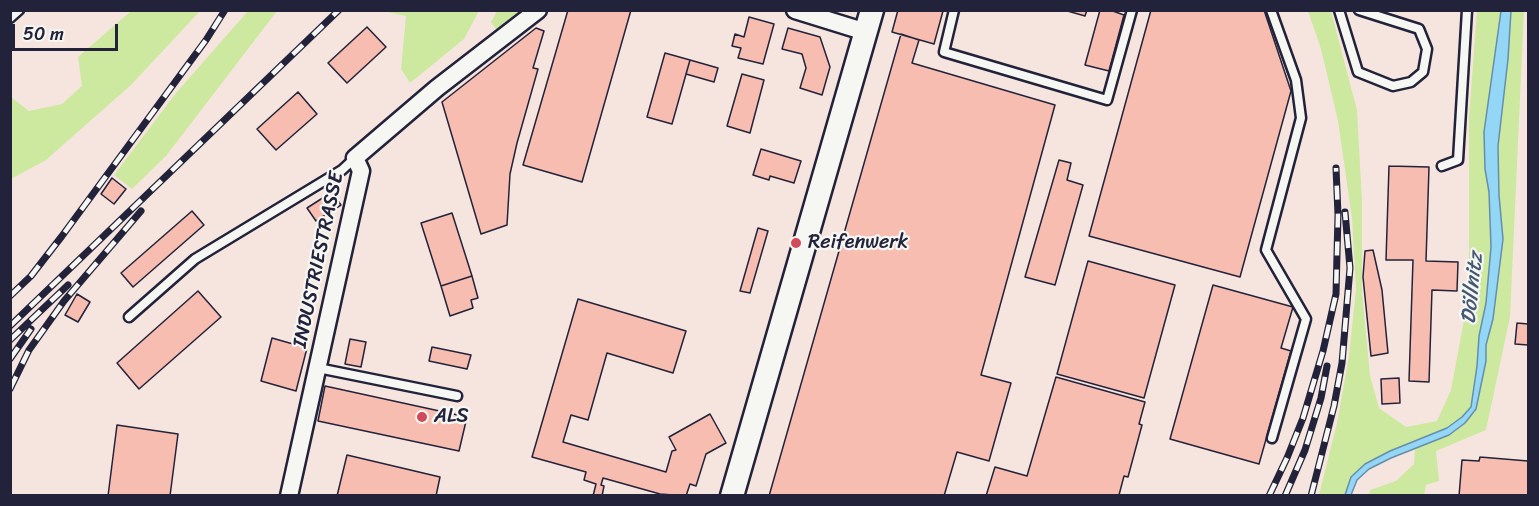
<!DOCTYPE html>
<meta charset="utf-8">
<style>
body{margin:0}
#map{position:relative;width:1539px;height:506px;overflow:hidden;background:#f6e5de;font-family:Sriracha,sans-serif}
canvas{display:block}
.frame{position:absolute;inset:0;border:12px solid #22223b;pointer-events:none}
.scale{position:absolute;left:12px;top:24px;width:106px;height:27px;box-sizing:border-box;border:3px solid #22223b;border-top:0;padding-left:8px;font-size:18px;line-height:21px;white-space:nowrap;color:#22223b;-webkit-text-stroke:4px #f6f6f2;paint-order:stroke}
</style>
<div id="map">
<canvas width="1539" height="506"></canvas>
<div class="frame"></div>
<div class="scale">50 m</div>
</div>
<script>
const g = document.querySelector('canvas').getContext('2d');
g.lineJoin = 'round';
function paint(path, color) { g.fillStyle = color; g.fill(path, 'evenodd'); }
const toPath = rows => new Path2D(rows.map(r => 'M' + r).join(''));
function stroke(path, color, width, dash) { g.strokeStyle = color; g.lineWidth = width; g.lineCap = dash ? 'butt' : 'round'; g.setLineDash(dash || []); g.stroke(path); }
function write(font, color, halo, rows, align = 'center') {
  g.font = font + ' Sriracha,sans-serif'; g.lineWidth = 4.5; g.setLineDash([]); g.textBaseline = 'middle'; g.strokeStyle = halo; g.fillStyle = color; for (const [text, x, y, turn = 0] of rows) {
    g.save(); g.translate(x, y); g.rotate((+turn || 0) * Math.PI / 180); g.textAlign = isNaN(turn) ? turn : align; if (halo) g.strokeText(text, 0, 0); g.fillText(text, 0, 0); g.restore();
  }
}
paint(toPath([
 [131,11,200,11,131,85,46,160,11,179,11,97,29,111,62,104,82,86,78,57],
 [248,11,277,11,166,156,132,189,114,175,176,93],
 [383,11,479,11,464,39,410,83,401,69,406,16],
 [497,11,527,11,498,32,491,22],
 [1308,11,1331,11,1357,110,1362,201,1362,291,1370,376,1379,408,1406,427,1437,421,1451,390,1469,293,1469,117,1477,11,1501,11,1485,169,1489,192,1491,247,1486,303,1479,336,1477,366,1471,407,1462,417,1447,428,1390,451,1365,464,1351,477,1345,495,1319,495,1337,423,1349,356,1356,289,1352,218,1338,121,1321,49],
 [1511,11,1524,11,1510,317,1486,430,1436,451,1439,481,1426,485,1424,495,1369,496,1370,490,1396,481,1414,464,1415,449,1449,435,1465,423,1476,409,1486,361,1486,345,1493,319,1503,239,1499,195,1498,146,1508,59]
]), '#cde9a0');
const water = toPath([
 [1501,11,1511,11,1508,59,1498,146,1499,195,1503,239,1493,319,1486,345,1486,361,1476,409,1465,423,1449,435,1391,458,1369,469,1357,480,1351,495,1345,495,1351,477,1365,464,1390,451,1447,428,1462,417,1471,407,1477,366,1479,336,1486,303,1491,247,1489,192,1485,169,1484,132,1501,11]
]);
paint(water, '#94d6f6');
stroke(water, '#668eab', 1.5);
const building = toPath([
 [568,10,631,10,582,182,523,165,568,10],
 [898,10,943,11,934,44,892,32,898,10],
 [1064,10,1087,10,1085,16,1064,10],
 [1100,10,1110,10,1124,15,1109,71,1085,65,1100,10],
 [1151,10,1264,10,1291,91,1240,277,1089,236,1151,10],
 [749,17,774,24,763,64,738,58,741,48,732,46,735,34,744,37,749,17],
 [367,27,386,47,347,83,328,63,367,27],
 [536,28,544,31,533,68,538,69,517,143,510,174,507,225,481,234,442,102,536,28],
 [788,28,820,37,830,67,822,95,800,88,806,68,802,54,782,49,788,28],
 [901,34,919,40,912,63,1055,105,981,375,1011,383,989,461,957,452,944,496,769,496,901,34],
 [665,53,690,60,672,124,647,117,665,53],
 [690,60,718,68,714,82,686,74,690,60],
 [742,74,764,80,750,133,727,126,742,74],
 [298,92,317,114,276,150,257,129,298,92],
 [761,149,801,161,794,183,770,176,769,180,753,175,761,149],
 [1059,160,1071,163,1067,180,1083,185,1055,285,1025,277,1059,160],
 [1389,166,1429,167,1426,261,1458,262,1457,291,1432,290,1429,382,1409,381,1413,260,1386,260,1389,166],
 [112,178,126,189,114,204,101,194,112,178],
 [332,192,341,205,316,221,307,208,332,192],
 [192,211,204,225,133,287,121,273,192,211],
 [452,213,472,276,441,286,421,223,452,213],
 [758,228,768,231,750,293,740,291,758,228],
 [1373,250,1382,290,1388,353,1371,356,1363,277,1365,251,1373,250],
 [1088,261,1175,285,1144,398,1057,374,1088,261],
 [472,276,478,298,471,300,473,308,450,316,441,286,472,276],
 [1213,285,1293,307,1281,348,1291,351,1259,464,1170,439,1213,285],
 [198,291,221,317,139,389,117,363,198,291],
 [77,294,90,302,78,322,65,315,77,294],
 [578,299,686,331,673,373,607,353,588,420,571,415,563,442,666,472,672,451,676,450,669,437,710,414,726,443,706,454,696,486,690,484,686,496,660,494,603,478,601,485,604,486,602,496,593,496,596,484,584,480,586,472,532,457,578,299],
 [1517,323,1528,324,1528,345,1515,344,1517,323],
 [272,338,307,348,296,391,261,381,272,338],
 [350,339,366,342,361,367,345,364,350,339],
 [432,347,471,355,467,369,429,361,432,347],
 [1056,377,1145,402,1139,424,1142,425,1128,477,1124,476,1119,495,1121,496,986,496,995,467,1027,476,1056,377],
 [1399,378,1400,403,1382,404,1381,379,1399,378],
 [325,386,467,417,459,451,318,421,325,386],
 [117,425,178,434,170,496,108,496,117,425],
 [347,455,440,477,436,496,337,496,347,455],
 [1480,457,1528,461,1528,496,1459,496,1462,460,1479,461,1480,457]
]);
paint(building, '#f7bdb0');
stroke(building, '#22223b', 1.5);
const lane = toPath([
 [954,10,944,52,1107,100,1132,10],
 [1271,10,1296,80,1301,118,1266,250,1306,319,1272,438],
 [1339,10,1358,72,1393,86,1411,82,1423,72,1427,49,1419,29,1359,10],
 [10,18,19,10],
 [1442,166,1458,160,1467,10],
 [129,317,195,259,342,170,355,158],
 [318,368,457,396]
]);
const street = toPath([
 [795,10,866,32],
 [289,496,361,171,355,158,437,88,538,10]
]);
const secondary = toPath([
 [732,496,872,10]
]);
stroke(lane, '#22223b', 13);
stroke(street, '#22223b', 21);
stroke(secondary, '#22223b', 27);
stroke(lane, '#f6f6f2', 8);
stroke(street, '#f6f6f2', 16);
stroke(secondary, '#f6f6f2', 22);
const rail = toPath([
 [10,296,31,276,62,236,206,40,225,10],
 [10,326,339,10],
 [10,340,68,285],
 [10,359,31,329],
 [10,389,29,350,64,301,141,211],
 [1269,496,1287,458,1303,418,1323,351,1336,294,1338,215,1336,168],
 [1285,496,1305,450,1321,398,1327,366],
 [1311,496,1334,406,1342,363,1350,268,1345,212]
]);
stroke(rail, '#22223b', 7);
stroke(rail, '#f6f6f2', 4.5, [14]);
for (const [x, y, r, color] of [
 [796,243,6,"#d1495b"],
 [422,417,6,"#d1495b"]
]) { const dot = new Path2D(); dot.arc(x, y, r, 0, 2 * Math.PI); g.fillStyle = color; g.fill(dot); stroke(dot, '#f6f6f2', 2); }
write('20px', '#22223b', '#f6f6f2', [
 ["Reifenwerk",808,243],
 ["ALS",434,417]
], 'left');
write('20px', '#22223b', '#f6f6f2', [
 ["INDUSTRIESTRASSE",319,260,-78]
]);
write('italic 21px', '#445873', '#f6f6f2', [
 ["Döllnitz",1473,288,-84]
]);
</script>
